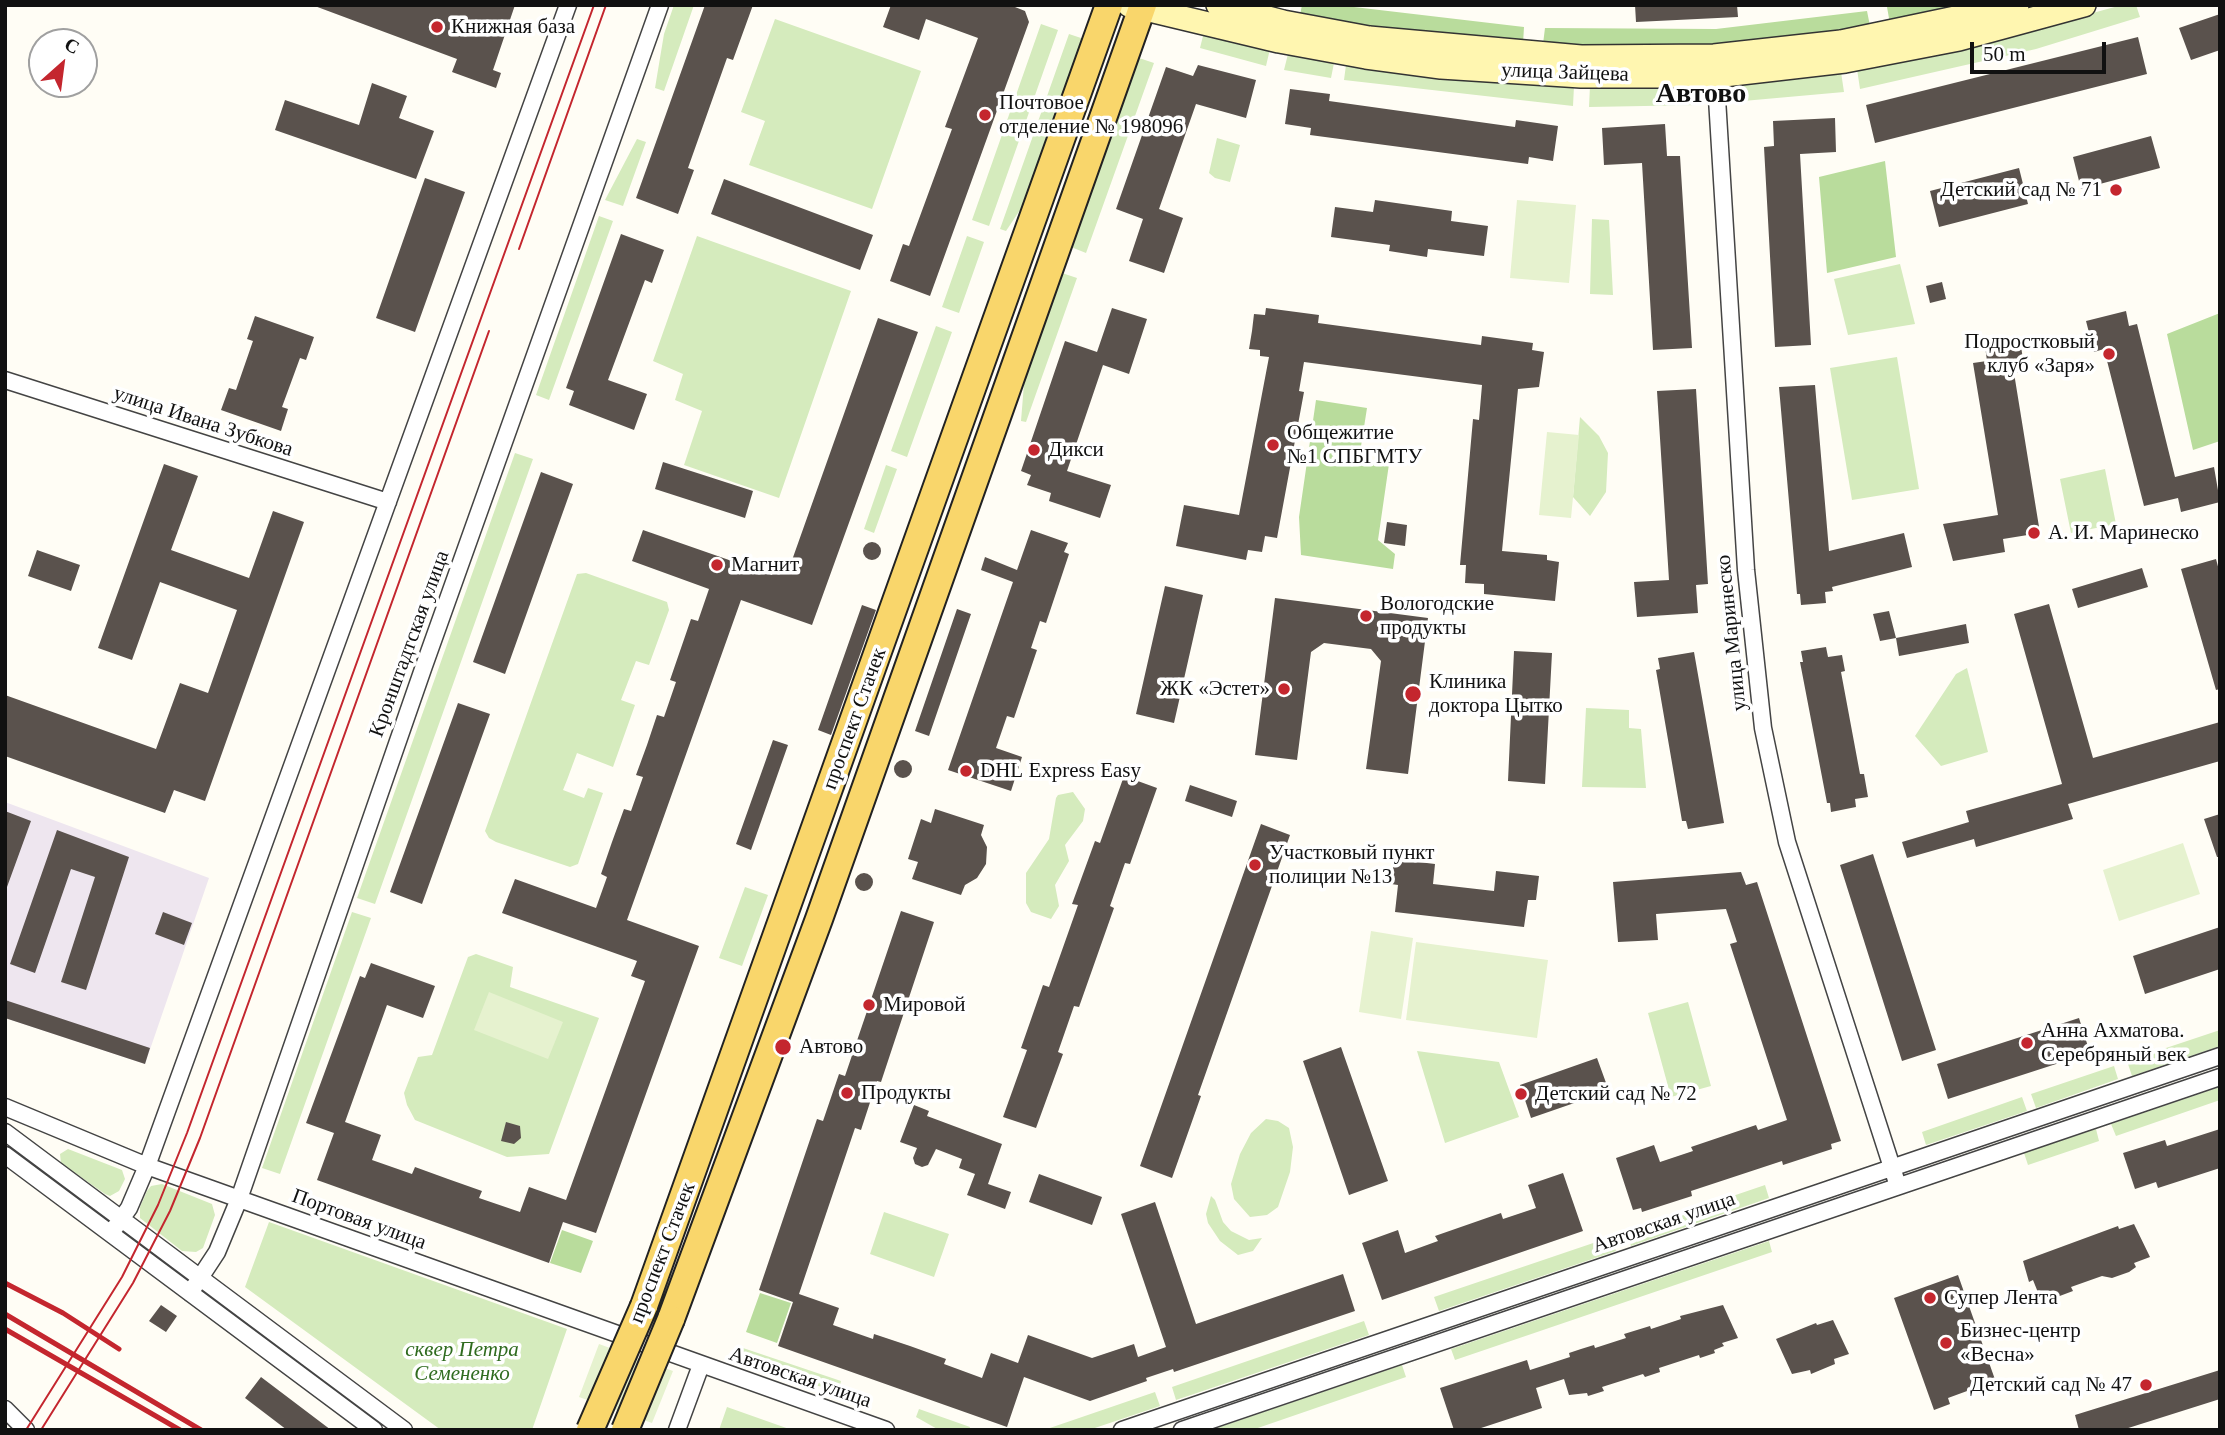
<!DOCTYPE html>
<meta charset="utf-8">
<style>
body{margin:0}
#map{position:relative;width:2225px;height:1435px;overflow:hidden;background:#fffdf5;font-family:Georgia,serif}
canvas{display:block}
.frame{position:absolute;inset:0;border:7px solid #111;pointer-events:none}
.north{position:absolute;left:28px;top:28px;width:70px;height:70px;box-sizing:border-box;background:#fff;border:2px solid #a0a0a0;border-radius:50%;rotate:28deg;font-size:19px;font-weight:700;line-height:28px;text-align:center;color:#111}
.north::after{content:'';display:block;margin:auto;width:24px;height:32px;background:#c4262e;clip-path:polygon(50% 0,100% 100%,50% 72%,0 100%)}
.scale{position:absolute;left:1970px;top:42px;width:136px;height:32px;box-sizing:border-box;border:4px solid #111;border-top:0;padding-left:9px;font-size:21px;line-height:24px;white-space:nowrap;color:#111;-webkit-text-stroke:5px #fff;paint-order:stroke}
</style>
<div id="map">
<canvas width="2225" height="1435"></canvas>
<div class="frame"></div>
<div class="north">С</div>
<div class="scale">50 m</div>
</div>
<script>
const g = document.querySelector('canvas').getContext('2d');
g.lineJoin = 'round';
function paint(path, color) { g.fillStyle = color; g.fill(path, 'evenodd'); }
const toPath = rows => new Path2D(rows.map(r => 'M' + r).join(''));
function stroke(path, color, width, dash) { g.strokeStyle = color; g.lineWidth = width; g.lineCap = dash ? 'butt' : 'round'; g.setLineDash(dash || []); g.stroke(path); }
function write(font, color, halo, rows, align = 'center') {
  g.font = font + ' Georgia,serif'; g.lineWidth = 7; g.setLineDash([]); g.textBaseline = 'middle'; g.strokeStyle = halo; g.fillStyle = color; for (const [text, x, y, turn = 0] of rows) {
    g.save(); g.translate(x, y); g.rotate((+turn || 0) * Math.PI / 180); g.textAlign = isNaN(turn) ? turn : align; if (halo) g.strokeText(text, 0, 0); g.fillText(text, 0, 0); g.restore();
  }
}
paint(toPath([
 [5,802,209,878,145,1064,5,1018]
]), '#eee6ef');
paint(toPath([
 [674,5,694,5,664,91,655,88,664,34],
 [2122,5,2136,5,2140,17,2036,49,1860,89,1857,69,1961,49],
 [775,19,921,71,872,209,749,165,765,121,741,112],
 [1041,24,1058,30,989,226,972,220],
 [1204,32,1270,49,1266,66,1200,48],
 [1069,34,1084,39,1024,204,1006,231,1000,229],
 [1288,54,1334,63,1331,78,1284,70],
 [1139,58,1154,63,1086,253,1071,247],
 [1346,65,1574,86,1573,106,1344,80],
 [1841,72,1844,92,1732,102,1744,83],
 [1590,86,1677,86,1689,92,1699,105,1589,107],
 [1217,138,1240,145,1230,182,1215,178,1209,173],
 [637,139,646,142,623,206,605,200],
 [599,216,613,221,549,400,536,395],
 [1592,219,1609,220,1613,295,1590,294],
 [697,236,851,291,779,498,684,465,702,411,675,400,683,374,653,361],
 [967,236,984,242,959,313,942,307],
 [1900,264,1915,324,1848,335,1834,279],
 [1062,273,1077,278,1026,422,1021,421,1024,384],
 [936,326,952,332,907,457,891,451],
 [1897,357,1919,489,1852,500,1830,368],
 [1580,417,1599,436,1608,453,1606,492,1590,516,1573,497],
 [515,453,533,459,375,904,357,898],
 [886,465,897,469,874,533,864,529],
 [2105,469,2116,524,2071,533,2060,479],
 [586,573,667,602,669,610,649,665,636,661,621,700,635,705,613,767,577,753,567,780,563,790,584,798,588,788,603,793,578,864,570,867,496,842,489,838,485,831,577,574],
 [1967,668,1988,752,1941,766,1915,736,1956,674],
 [1586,708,1629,710,1629,728,1641,729,1646,788,1582,787],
 [1073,792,1085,809,1083,821,1065,845,1069,861,1055,885,1059,906,1051,919,1031,912,1026,903,1026,873,1049,839,1056,798,1058,795],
 [745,887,768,895,742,966,719,958],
 [352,912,371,918,280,1174,262,1168],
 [476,954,513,967,510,987,599,1018,549,1154,507,1157,415,1120,407,1105,404,1093,418,1057,432,1055,468,957],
 [1688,1002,1711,1086,1671,1097,1648,1013],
 [2220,1030,2220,1046,2132,1076,2127,1061],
 [1417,1051,1499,1062,1519,1117,1445,1143],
 [2114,1066,2118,1079,2036,1108,2031,1094],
 [2220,1087,2220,1100,2116,1136,2111,1124],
 [2022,1097,2027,1111,1926,1145,1922,1132],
 [1266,1119,1278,1121,1289,1128,1293,1147,1290,1172,1278,1207,1267,1215,1250,1217,1234,1199,1231,1184,1240,1154,1251,1133],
 [2096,1129,2099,1141,2028,1165,2024,1153],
 [68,1149,122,1170,125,1179,119,1191,110,1196,105,1194,61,1163,60,1154],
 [162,1184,212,1204,215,1215,203,1248,196,1252,182,1251,140,1218,140,1207,147,1191,151,1186],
 [1765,1185,1769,1198,1631,1246,1627,1232],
 [1211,1196,1215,1200,1223,1222,1231,1231,1249,1240,1262,1238,1253,1251,1238,1255,1220,1241,1208,1223,1206,1214],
 [884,1212,949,1234,934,1277,870,1254],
 [269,1222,567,1329,532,1430,441,1430,245,1287],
 [1611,1237,1616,1251,1439,1311,1434,1297],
 [1769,1241,1772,1252,1455,1360,1451,1349],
 [1364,1321,1369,1335,1176,1400,1172,1387],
 [743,1348,841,1381,839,1390,782,1379,738,1363],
 [1402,1365,1406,1377,1252,1430,1211,1430],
 [1155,1392,1160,1406,1089,1430,1044,1430],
 [727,1407,792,1430,719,1430],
 [919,1409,970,1427,969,1430,939,1430,916,1417]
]), '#d5ebbd');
paint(toPath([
 [1302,5,1337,5,1524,27,1523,44,1371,28,1300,15],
 [1895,5,1971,5,1890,24,1887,7],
 [1867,11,1870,26,1717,46,1543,44,1545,28,1716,29],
 [1885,161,1896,257,1827,273,1819,177],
 [2220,313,2220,441,2193,450,2167,334],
 [1316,400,1367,408,1359,459,1389,464,1378,540,1395,554,1393,569,1301,555,1299,517],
 [562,1230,593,1241,581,1273,550,1263],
 [760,1293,791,1303,777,1343,746,1332]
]), '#b9dc9c');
paint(toPath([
 [1517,200,1576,205,1569,283,1510,278],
 [1547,432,1579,435,1571,518,1539,515],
 [2183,843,2200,894,2119,921,2103,870],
 [1371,931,1413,938,1401,1019,1359,1012],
 [1416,942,1548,960,1537,1038,1406,1020],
 [489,992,563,1022,548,1059,474,1030],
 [599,1344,673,1371,652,1423,579,1397]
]), '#e6f2cf');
paint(toPath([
 [312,5,515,5,493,70,501,73,496,88,452,72,457,59],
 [705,5,753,5,733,60,727,58,688,168,694,170,678,214,636,198],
 [891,5,1010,5,1025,11,1029,22,930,296,890,281,903,244,909,246,952,129,945,127,978,38,926,19,919,40,883,27],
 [1635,5,1737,5,1738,17,1636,22],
 [2220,14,2220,50,2191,60,2179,28],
 [2138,37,2147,74,1875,143,1866,105],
 [1198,65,1256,80,1246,118,1196,104,1159,209,1183,218,1164,273,1129,261,1143,219,1116,209,1166,67,1193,76],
 [372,83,407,96,399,118,434,131,416,179,275,130,285,100,359,125],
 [1290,89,1330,94,1329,101,1515,127,1516,120,1558,126,1553,161,1529,157,1528,164,1310,135,1311,128,1285,124],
 [1835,118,1836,152,1800,154,1811,345,1775,347,1764,147,1774,146,1773,121],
 [1665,124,1667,156,1680,156,1692,348,1653,350,1642,163,1604,165,1602,128],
 [2151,136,2160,168,2081,189,2073,157],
 [2019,168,2028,204,1939,227,1930,191],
 [425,178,465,192,415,332,376,318],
 [724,179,873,235,860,270,711,214],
 [1375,200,1452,211,1451,221,1488,226,1484,256,1428,249,1427,257,1389,251,1390,245,1331,237,1335,207,1373,212],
 [621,234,664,250,652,283,645,280,608,380,647,394,634,430,569,405,574,391,566,388],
 [1942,282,1946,299,1930,303,1926,286],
 [1112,308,1147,319,1129,374,1103,365,1067,471,1111,485,1100,518,1049,501,1051,493,1027,485,1031,475,1021,471,1065,341,1097,352],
 [1266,308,1319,315,1318,323,1481,345,1482,336,1533,343,1532,350,1544,352,1539,387,1518,389,1502,551,1547,555,1547,560,1559,562,1555,601,1484,594,1484,584,1465,583,1466,565,1460,565,1473,419,1479,420,1482,385,1304,362,1299,391,1304,392,1277,538,1265,536,1262,552,1248,550,1246,560,1176,546,1184,505,1239,515,1269,357,1260,356,1260,350,1249,349,1252,331,1254,314,1265,315],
 [2126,311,2129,326,2137,324,2175,477,2214,467,2220,502,2181,512,2178,498,2144,506,2104,349,2094,352,2086,321],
 [255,316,314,337,306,360,300,358,282,407,288,409,281,431,221,410,229,388,236,390,253,341,247,339],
 [878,318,918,332,812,625,741,600,627,920,699,946,596,1233,563,1222,549,1263,317,1180,334,1133,306,1123,360,976,365,978,371,963,435,986,423,1018,387,1005,345,1122,381,1135,372,1160,412,1174,415,1167,448,1179,482,1191,479,1198,520,1212,529,1187,566,1200,645,981,631,976,637,961,502,913,515,879,596,908,607,877,601,874,612,842,624,809,631,811,643,777,636,775,647,745,657,715,664,717,676,682,670,680,691,619,698,621,709,589,632,561,643,530,772,575,778,558,791,563],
 [2020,340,2025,372,2014,373,2040,533,2003,539,2005,552,1953,561,1943,524,1998,515,1973,363,1987,361,1985,346],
 [1815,385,1829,551,1904,533,1912,567,1832,587,1833,591,1825,592,1826,603,1801,605,1800,594,1797,594,1779,387],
 [1696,389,1708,584,1696,585,1698,613,1637,617,1634,582,1669,580,1657,391],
 [663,462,753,491,745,518,655,489],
 [164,464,198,476,171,550,249,578,273,511,304,522,205,801,174,790,165,813,5,756,5,695,156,749,180,683,208,693,237,610,160,582,132,660,98,648],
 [541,472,573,484,505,674,473,662],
 [1387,522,1407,525,1405,546,1384,543],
 [1031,530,1068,543,1064,552,1069,554,1046,623,1040,621,1031,648,1037,650,1014,718,1007,716,996,748,1022,757,1011,791,948,770,1013,582,981,570,985,557,1017,570],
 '863 551a9 9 0 1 1 18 0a9 9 0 1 1-18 0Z',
 [37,550,80,565,71,591,28,576],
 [2216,559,2220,574,2220,689,2216,690,2181,569],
 [2142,568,2148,587,2078,608,2072,589],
 [1165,586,1203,595,1174,723,1136,714],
 [1275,598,1428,618,1408,774,1366,769,1381,661,1371,649,1324,643,1311,652,1297,760,1255,755],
 [2049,604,2093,758,2220,722,2220,761,2068,804,2073,819,1976,847,1974,839,1907,858,1902,842,1969,822,1966,811,2062,784,2014,614],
 [862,605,876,610,831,735,818,730],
 [957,609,971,614,929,736,915,731],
 [1889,611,1896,638,1880,641,1873,614],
 [1966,624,1969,643,1899,656,1896,638],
 [1826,647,1828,657,1842,655,1845,671,1841,672,1860,774,1864,774,1868,797,1855,799,1856,807,1831,812,1830,803,1827,803,1800,662,1803,662,1801,651],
 [1514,651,1552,653,1545,784,1508,781],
 [1694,652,1724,823,1688,829,1686,821,1682,821,1656,670,1660,669,1658,658],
 [458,703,490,714,422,904,390,892],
 [773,740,788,745,751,850,736,844],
 '894 769a9 9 0 1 1 18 0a9 9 0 1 1-18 0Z',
 [1124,776,1157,788,1130,864,1125,863,1110,906,1114,908,1079,1007,1074,1006,1058,1052,1063,1054,1036,1128,1003,1117,1027,1050,1021,1048,1043,985,1049,987,1078,905,1072,904,1095,841,1100,843],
 [1190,785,1237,801,1232,817,1185,801],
 [935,809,984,825,981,835,987,847,986,864,977,878,965,885,961,895,912,879,918,862,908,859,921,819,931,823],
 [5,811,31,821,7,887,5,886],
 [2220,814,2220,857,2217,857,2204,819],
 [1261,824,1290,835,1198,1095,1201,1096,1172,1178,1140,1166],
 [57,830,129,857,86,990,61,982,95,877,71,869,35,973,10,964],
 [1873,854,1936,1050,1902,1061,1840,865],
 [1394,859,1435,864,1433,884,1494,891,1496,871,1539,876,1536,900,1528,900,1524,927,1395,912,1398,885,1391,884],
 [1741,872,1746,885,1757,882,1841,1141,1831,1144,1832,1149,1783,1165,1782,1161,1691,1191,1692,1196,1642,1212,1641,1208,1633,1210,1616,1158,1654,1145,1660,1162,1693,1151,1691,1147,1756,1125,1758,1130,1787,1120,1730,944,1737,942,1726,909,1656,914,1658,940,1618,942,1613,882],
 '855 882a9 9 0 1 1 18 0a9 9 0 1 1-18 0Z',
 [901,911,934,922,881,1082,877,1081,861,1130,855,1128,799,1294,839,1308,833,1325,873,1339,874,1334,910,1346,946,1359,944,1364,982,1378,991,1353,1018,1363,1028,1335,1092,1358,1134,1344,1138,1357,1166,1347,1121,1214,1155,1202,1196,1324,1343,1274,1355,1311,1174,1372,1173,1369,1146,1378,1147,1381,1090,1401,1024,1377,1007,1427,778,1346,793,1302,759,1290,817,1119,823,1121,839,1074,845,1076],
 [163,912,192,923,184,945,155,934],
 [2220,927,2220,969,2145,994,2133,956],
 [5,1000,150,1048,145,1064,5,1018],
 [2079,1018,2090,1053,1948,1099,1937,1064],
 [1341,1047,1388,1181,1349,1195,1303,1061],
 [1597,1058,1609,1091,1531,1118,1520,1085],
 [914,1105,929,1111,927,1116,1002,1144,988,1184,1011,1192,1005,1209,967,1195,975,1174,959,1168,962,1159,936,1149,928,1165,922,1167,915,1164,913,1158,917,1148,900,1142],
 [506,1122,520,1126,521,1138,514,1144,501,1141],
 [2220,1129,2220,1168,2158,1188,2156,1182,2135,1189,2123,1153,2165,1140,2167,1146],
 [1563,1173,1583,1231,1382,1300,1362,1243,1398,1230,1405,1253,1438,1241,1435,1236,1501,1213,1503,1219,1536,1208,1528,1185],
 [1039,1174,1102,1197,1092,1225,1029,1202],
 [2134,1224,2150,1257,2134,1263,2136,1267,2129,1272,2112,1278,2102,1276,2071,1287,2073,1291,2057,1297,2055,1292,2039,1295,2033,1280,2029,1282,2023,1261,2118,1226,2119,1229],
 [1958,1275,1998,1388,1980,1394,1978,1387,1948,1398,1950,1404,1934,1410,1894,1298],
 [161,1305,177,1316,166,1332,149,1321],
 [1723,1305,1738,1338,1722,1343,1724,1346,1714,1350,1715,1353,1700,1358,1699,1355,1659,1368,1660,1372,1645,1377,1643,1374,1602,1387,1604,1391,1588,1396,1587,1393,1569,1395,1564,1379,1536,1388,1542,1408,1475,1430,1454,1430,1440,1388,1527,1360,1530,1370,1570,1357,1569,1353,1581,1349,1594,1345,1595,1348,1626,1338,1624,1334,1650,1326,1651,1329,1681,1319,1680,1316],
 [1833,1320,1849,1354,1834,1359,1835,1364,1811,1374,1810,1370,1792,1374,1776,1339,1816,1323,1817,1325],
 [2220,1370,2220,1399,2122,1430,2079,1430,2075,1415],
 [261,1377,331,1430,287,1430,245,1398]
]), '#5a524d');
const street = toPath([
 [1715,66,1746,570,1763,728,1787,842,1898,1186],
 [5,380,388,502],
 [5,1107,147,1166,886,1430],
 [5,1132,404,1430],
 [5,1155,374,1430],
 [111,1233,129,1208,147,1166,568,5],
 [190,1293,217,1252,239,1199,424,666,660,5],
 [5,1409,26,1430],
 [677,1430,701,1365],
 [1122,1430,2220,1056],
 [1182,1430,2220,1077]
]);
const secondary = toPath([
 [1129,5,1279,41,1366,57,1441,67,1581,76,1715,76,1845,61,1959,39,2084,5],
 [1218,5,1283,22,1369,38,1581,57,1714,56,1841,42,2017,5]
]);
const primary = toPath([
 [644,1306,1109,5],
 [671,1319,819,919,1143,5]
]);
stroke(street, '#444', 19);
stroke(secondary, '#333', 26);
stroke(primary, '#222', 30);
stroke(street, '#fff', 16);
stroke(secondary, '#fff6b0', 23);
stroke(primary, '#f9d66b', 26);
stroke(toPath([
 [519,249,606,5],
 [26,1430,122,1277,158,1205,187,1133,594,5],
 [41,1430,133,1283,170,1211,200,1138,489,331]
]), '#c4262e', 2);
stroke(toPath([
 [5,1283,63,1313,119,1349],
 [5,1314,201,1430],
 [5,1329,180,1430]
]), '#c4262e', 5);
const primaryBridge = toPath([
 [590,1430,644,1306],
 [625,1430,671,1319]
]);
stroke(primaryBridge, '#222', 30, []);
stroke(primaryBridge, '#f9d66b', 26);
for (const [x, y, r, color] of [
 [437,27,7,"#c4262e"],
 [985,115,7,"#c4262e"],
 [2116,190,7,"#c4262e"],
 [2109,354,7,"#c4262e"],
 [1273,445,7,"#c4262e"],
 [1034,450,7,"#c4262e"],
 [2034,533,7,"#c4262e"],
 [717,565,7,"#c4262e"],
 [1366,616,7,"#c4262e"],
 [1284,689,7,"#c4262e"],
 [1413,694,9,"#c4262e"],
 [966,771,7,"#c4262e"],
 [1255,865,7,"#c4262e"],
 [869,1005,7,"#c4262e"],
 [2027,1043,7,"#c4262e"],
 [783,1047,9,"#c4262e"],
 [847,1093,7,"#c4262e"],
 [1521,1094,7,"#c4262e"],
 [1930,1298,7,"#c4262e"],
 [1946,1343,7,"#c4262e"],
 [2146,1385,7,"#c4262e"]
]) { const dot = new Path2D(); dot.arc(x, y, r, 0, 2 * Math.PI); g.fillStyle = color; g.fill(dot); stroke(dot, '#fff', 2.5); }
write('21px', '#111', '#fff', [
 ["Книжная база",451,27],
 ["Почтовое",999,103],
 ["отделение № 198096",999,127],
 ["Детский сад № 71",2102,190,"right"],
 ["Подростковый",2095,342,"right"],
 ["клуб «Заря»",2095,366,"right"],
 ["Общежитие",1287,433],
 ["№1 СПБГМТУ",1287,457],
 ["Дикси",1048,450],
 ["А. И. Маринеско",2048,533],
 ["Магнит",731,565],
 ["Вологодские",1380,604],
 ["продукты",1380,628],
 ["Клиника",1429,682],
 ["доктора Цытко",1429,706],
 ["ЖК «Эстет»",1270,689,"right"],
 ["DHL Express Easy",980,771],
 ["Участковый пункт",1269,853],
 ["полиции №13",1269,877],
 ["Мировой",883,1005],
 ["Анна Ахматова.",2041,1031],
 ["Серебряный век",2041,1055],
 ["Автово",799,1047],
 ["Продукты",861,1093],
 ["Детский сад № 72",1535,1094],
 ["Супер Лента",1944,1298],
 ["Бизнес-центр",1960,1331],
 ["«Весна»",1960,1355],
 ["Детский сад № 47",2132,1385,"right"]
], 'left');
write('21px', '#111', '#fff', [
 ["улица Зайцева",1565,73,2],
 ["улица Ивана Зубкова",203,422,18],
 ["улица Маринеско",1732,633,-96],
 ["Кронштадтская улица",410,644,-70],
 ["проспект Стачек",855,719,-70],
 ["Портовая улица",359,1220,20],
 ["Автовская улица",1664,1223,-19],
 ["проспект Стачек",663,1253,-69],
 ["Автовская улица",800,1378,19]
]);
write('italic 21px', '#2f6b1f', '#fff', [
 ["сквер Петра",462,1350],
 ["Семененко",462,1374]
]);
write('bold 28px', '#111', '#fff', [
 ["Автово",1701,95]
]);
</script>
